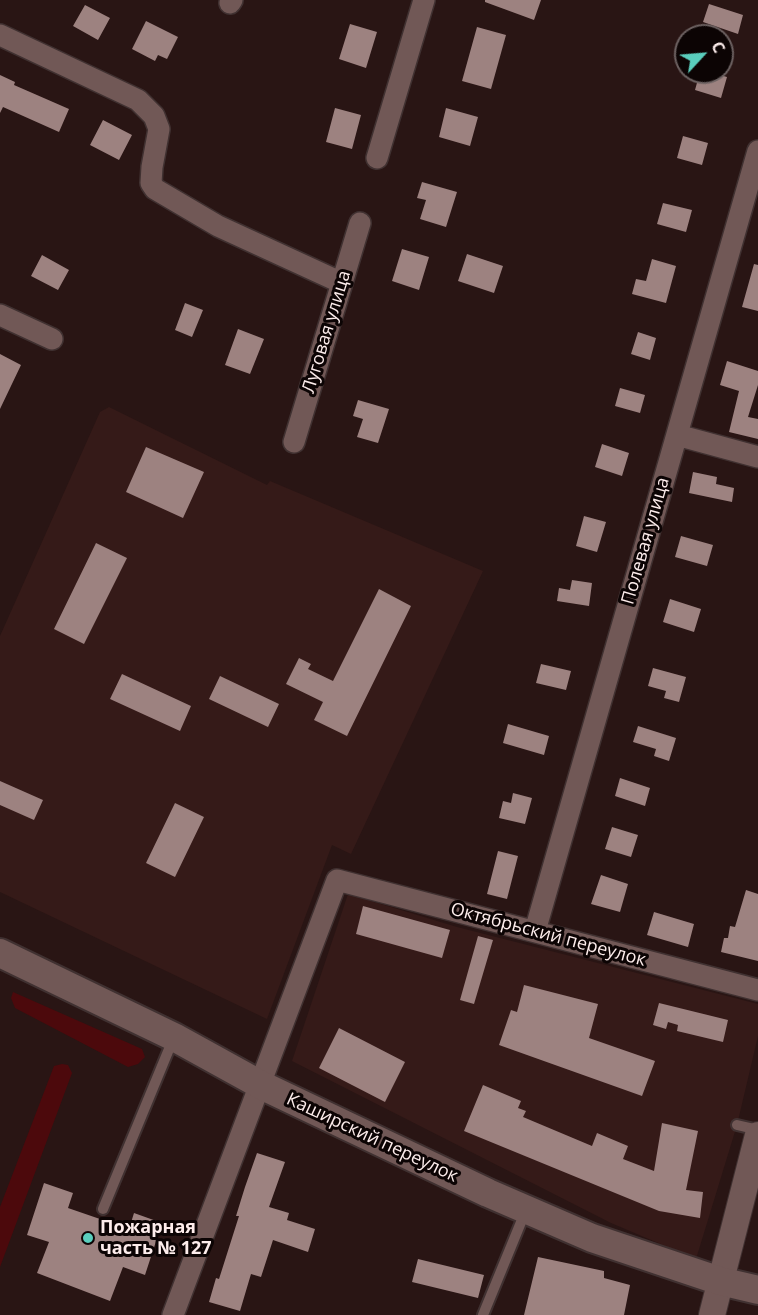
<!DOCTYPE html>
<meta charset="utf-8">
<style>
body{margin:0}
#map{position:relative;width:758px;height:1315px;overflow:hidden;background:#291514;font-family:"Open Sans",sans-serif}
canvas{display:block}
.north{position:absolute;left:674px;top:24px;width:60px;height:60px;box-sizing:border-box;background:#0c0404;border:2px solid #6c6161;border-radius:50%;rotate:64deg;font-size:16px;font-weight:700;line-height:24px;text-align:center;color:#fdedec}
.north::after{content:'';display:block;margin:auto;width:21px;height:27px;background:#5acebd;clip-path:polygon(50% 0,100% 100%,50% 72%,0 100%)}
</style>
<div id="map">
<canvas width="758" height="1315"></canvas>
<div class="north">С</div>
</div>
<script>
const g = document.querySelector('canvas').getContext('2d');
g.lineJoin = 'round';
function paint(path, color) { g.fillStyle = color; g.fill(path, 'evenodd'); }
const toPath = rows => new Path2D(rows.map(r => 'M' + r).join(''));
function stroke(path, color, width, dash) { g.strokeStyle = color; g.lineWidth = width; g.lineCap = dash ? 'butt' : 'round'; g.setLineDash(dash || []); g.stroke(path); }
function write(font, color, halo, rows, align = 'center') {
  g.font = font + ' "Open Sans",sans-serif'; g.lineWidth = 6; g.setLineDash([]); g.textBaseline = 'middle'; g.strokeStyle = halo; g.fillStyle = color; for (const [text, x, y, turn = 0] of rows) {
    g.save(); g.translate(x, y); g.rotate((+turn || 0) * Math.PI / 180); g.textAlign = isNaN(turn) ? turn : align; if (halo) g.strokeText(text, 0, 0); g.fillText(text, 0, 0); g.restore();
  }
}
paint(toPath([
 [109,407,267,485,270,481,483,571,351,854,332,845,267,1019,0,892,0,636,100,412],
 [348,894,457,927,758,1004,758,1036,737,1125,696,1259,611,1223,292,1061]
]), '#351a18');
paint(toPath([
 [13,992,142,1049,145,1057,138,1064,128,1067,15,1008,11,998],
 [62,1064,68,1065,72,1073,0,1267,0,1207,54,1066]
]), '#4c090c');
paint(toPath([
 [485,0,541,0,534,20,485,2],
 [709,4,743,15,738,34,703,22],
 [85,5,110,18,98,40,73,26],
 [146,21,178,37,167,59,158,55,155,61,132,49],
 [350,24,377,32,366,68,339,59],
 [477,27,506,35,491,89,462,81],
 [700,72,710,72,727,77,721,98,695,90],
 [0,75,15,82,14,85,69,109,59,132,3,107,0,113],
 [335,108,361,115,352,149,326,142],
 [446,108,478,117,470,146,439,137],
 [103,120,132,135,119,160,90,145],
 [683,136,708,143,702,165,677,158],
 [422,182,457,192,446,227,420,219,426,200,417,198],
 [663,203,692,210,686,232,657,224],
 [402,249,429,257,419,290,392,281],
 [467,254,503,266,494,293,458,281],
 [42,255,69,270,58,290,31,276],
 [652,259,676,266,666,303,632,294,636,279,646,281],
 [754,264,758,265,758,311,742,307],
 [185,303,203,310,192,337,175,330],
 [238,329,264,339,250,374,225,365],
 [638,332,656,338,650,360,631,354],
 [0,354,21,365,0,409],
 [727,361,758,371,758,385,748,417,758,419,758,439,729,432,739,391,720,385],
 [620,388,645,395,640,413,615,406],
 [358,400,389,409,378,443,357,437,363,419,353,416],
 [602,444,629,453,622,476,595,467],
 [146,447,204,472,183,518,126,492],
 [693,472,717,477,716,484,734,488,732,502,689,493],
 [584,516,606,522,597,552,576,546],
 [681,536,713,545,707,566,675,557],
 [96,543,127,558,84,644,54,629],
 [572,580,592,583,589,606,557,601,559,588,570,590],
 [379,589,411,606,347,736,314,720,323,702,286,684,299,658,311,664,308,669,333,681],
 [670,599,701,609,694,632,663,622],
 [541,664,571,671,566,690,536,683],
 [653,668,686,677,679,702,664,698,666,691,648,686],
 [122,674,191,706,180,731,110,699],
 [220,676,279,704,268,727,209,699],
 [508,724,549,736,544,755,503,743],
 [638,726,676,738,669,761,654,756,656,749,633,742],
 [620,778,650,788,645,806,615,796],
 [0,781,43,800,34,820,0,805],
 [513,793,532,798,525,824,499,818,503,801,511,803],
 [175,803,204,817,175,877,146,863],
 [612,827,638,835,631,857,605,849],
 [498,851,518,856,507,899,487,894],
 [601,875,628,884,620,912,591,904],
 [746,890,758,894,758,961,721,952,724,938,728,938,730,926,735,927],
 [363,906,450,930,442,958,356,934],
 [654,912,694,924,688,947,647,935],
 [478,936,493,940,474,1004,460,1000],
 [524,985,598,1004,589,1038,655,1061,642,1096,499,1045,511,1010,517,1012],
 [659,1003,728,1020,723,1042,677,1031,678,1025,668,1022,666,1029,653,1025],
 [339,1028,405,1062,385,1102,319,1068],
 [483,1085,521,1101,518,1108,526,1111,523,1117,592,1146,597,1133,628,1146,623,1159,654,1171,662,1123,698,1131,686,1190,703,1192,700,1218,659,1211,464,1131],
 [257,1153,285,1162,269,1207,289,1213,287,1220,315,1229,308,1252,273,1240,261,1277,251,1274,240,1311,209,1302,216,1278,219,1279,239,1216,236,1216,245,1187],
 [44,1183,73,1193,68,1208,129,1229,134,1213,162,1223,145,1275,123,1267,110,1301,37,1273,49,1242,27,1235],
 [538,1257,604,1271,604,1278,630,1285,624,1315,524,1315],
 [418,1259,484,1275,478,1298,412,1282]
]), '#9d8280');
const service = toPath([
 [737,1125,758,1130],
 [103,1209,174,1037],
 [483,1315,526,1210]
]);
const minor = toPath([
 [230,3,232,0],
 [0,35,138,100,154,116,159,129,152,167,151,183,155,189,218,226,342,283],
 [377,158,424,0],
 [0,315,52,339],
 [677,435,758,457],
 [294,442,360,223],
 [535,931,758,151],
 [173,1315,337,880,758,990]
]);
const tertiary = toPath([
 [712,1315,758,1135]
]);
const secondary = toPath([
 [0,953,174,1037,261,1085,488,1193,592,1238,720,1281,758,1290]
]);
stroke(service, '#403131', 14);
stroke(minor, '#403131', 24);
stroke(tertiary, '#403131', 28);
stroke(secondary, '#403131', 32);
stroke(service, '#715856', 10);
stroke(minor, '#715856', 21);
stroke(tertiary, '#715856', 26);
stroke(secondary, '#715856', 28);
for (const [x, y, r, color] of [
 [88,1238,6,"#5acebd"]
]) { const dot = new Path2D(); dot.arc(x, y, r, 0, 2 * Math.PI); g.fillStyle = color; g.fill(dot); stroke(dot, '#0c0404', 2); }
write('18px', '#fdedec', '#0c0404', [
 ["Луговая улица",327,332,-73],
 ["Полевая улица",646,541,-74],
 ["Октябрьский переулок",548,935,15],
 ["Каширский переулок",372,1138,25]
]);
write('bold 18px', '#fdedec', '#0c0404', [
 ["Пожарная",100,1228],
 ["часть № 127",100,1249]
], 'left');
</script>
